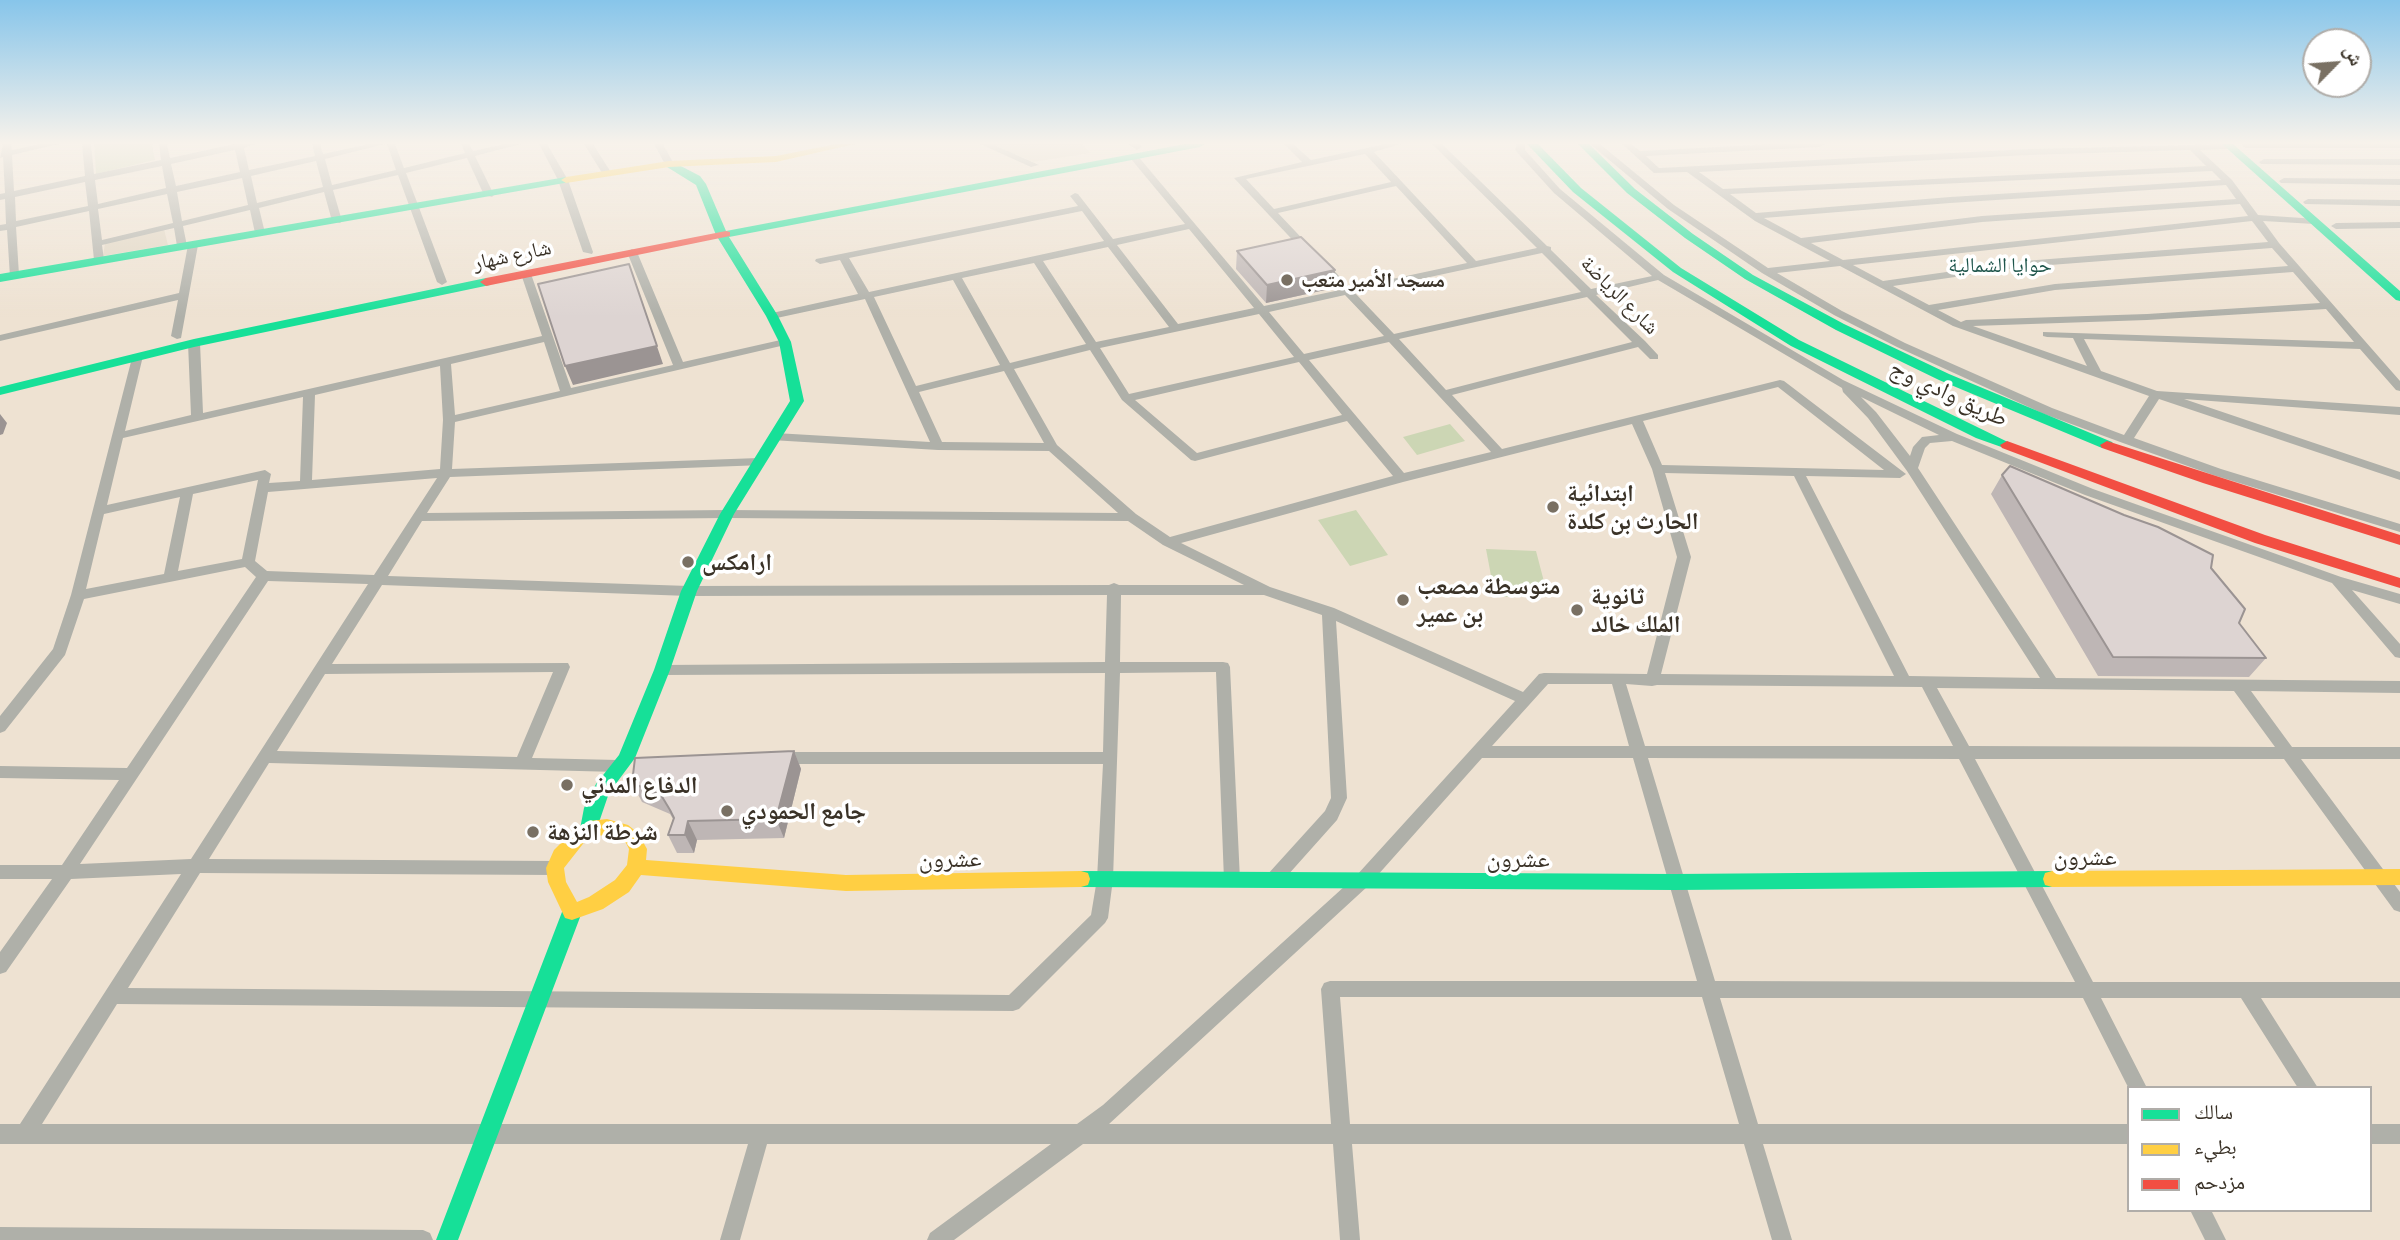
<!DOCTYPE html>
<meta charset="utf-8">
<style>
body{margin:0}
#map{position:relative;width:2400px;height:1240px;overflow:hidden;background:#eee2d2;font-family:Commissioner,"Noto Naskh Arabic",sans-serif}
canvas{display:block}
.legend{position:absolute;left:2127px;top:1086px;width:245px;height:126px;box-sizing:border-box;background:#fff;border:2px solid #b0ada9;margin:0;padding:9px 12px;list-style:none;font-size:21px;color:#3a3227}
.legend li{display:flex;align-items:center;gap:14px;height:35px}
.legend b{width:35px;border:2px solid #b0ada9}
.north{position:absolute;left:2302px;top:28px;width:70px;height:70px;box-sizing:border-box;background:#fff;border:2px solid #b0ada9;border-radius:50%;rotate:65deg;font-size:19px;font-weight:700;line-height:28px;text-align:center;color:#3a3227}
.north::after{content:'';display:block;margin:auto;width:24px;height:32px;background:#797063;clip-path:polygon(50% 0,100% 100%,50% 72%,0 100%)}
</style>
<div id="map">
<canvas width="2400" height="1240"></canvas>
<ul class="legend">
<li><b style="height:9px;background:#16e098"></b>سالك</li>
<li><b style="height:9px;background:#ffcf43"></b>بطيء</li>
<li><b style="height:9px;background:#f24e42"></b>مزدحم</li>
</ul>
<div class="north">ش</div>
</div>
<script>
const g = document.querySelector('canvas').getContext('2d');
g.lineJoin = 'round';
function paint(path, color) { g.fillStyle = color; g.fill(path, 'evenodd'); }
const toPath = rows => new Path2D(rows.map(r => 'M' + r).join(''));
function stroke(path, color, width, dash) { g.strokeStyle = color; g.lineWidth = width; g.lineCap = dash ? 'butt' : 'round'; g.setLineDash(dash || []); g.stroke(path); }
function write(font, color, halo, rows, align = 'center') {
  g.font = font + ' Commissioner,"Noto Naskh Arabic",sans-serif'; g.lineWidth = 7; g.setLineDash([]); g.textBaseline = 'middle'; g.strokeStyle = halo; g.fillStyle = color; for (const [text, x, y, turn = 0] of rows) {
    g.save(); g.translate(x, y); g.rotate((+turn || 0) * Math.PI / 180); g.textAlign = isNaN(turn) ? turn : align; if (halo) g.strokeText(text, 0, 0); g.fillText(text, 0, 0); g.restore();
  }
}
paint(toPath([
 [991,144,1082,144,1091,153,1033,162],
 [164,229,168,245,103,256,105,243]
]), '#e0d5c2');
paint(toPath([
 [94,144,152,144,155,160,96,174],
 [1450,424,1465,441,1417,455,1403,437],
 [1356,510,1388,555,1350,566,1318,520],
 [1486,549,1536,551,1548,597,1495,597]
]), '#ccd6b4');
paint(toPath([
 [3,144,11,144,12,150,41,144,59,144,12,155,14,191,85,176,82,144,91,144,94,174,161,160,159,144,167,144,170,158,234,144,255,144,244,148,249,170,315,156,312,144,320,144,323,154,369,144,385,144,325,159,332,185,396,170,387,144,395,144,404,168,465,153,461,144,469,144,473,151,505,144,521,144,475,156,494,195,492,197,484,195,467,158,406,173,447,282,442,285,437,282,398,175,333,190,342,221,340,223,332,221,324,192,259,208,265,233,264,235,255,233,250,210,183,226,187,246,182,249,177,246,174,228,102,245,104,260,99,263,94,260,89,211,16,227,19,275,18,277,10,277,7,230,0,231,0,225,6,224,5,199,0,200,0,194,5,193,3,157,0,158,3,144],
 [235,150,240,172,176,186,171,164,235,150],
 [316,161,323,187,257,203,251,176,316,161],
 [162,166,166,188,98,204,95,180,162,166],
 [242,178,248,205,182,221,177,192,242,178],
 [85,182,88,206,16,221,15,197,85,182],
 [167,194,173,223,102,240,98,209,167,194],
 [539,144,547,144,568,180,593,252,592,254,583,252,558,180,539,144],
 [584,144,593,144,612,174,610,176,604,176,584,144],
 [654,144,663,144,674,164,672,166,666,166,654,144],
 [980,144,992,144,1039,165,1031,167,980,144],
 [1128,144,1139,144,1142,147,1137,150,1128,144],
 [1284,144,1293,144,1311,160,1385,144,1401,144,1374,152,1476,261,1537,248,1432,144,1442,144,1547,246,1551,247,1551,250,1591,289,1652,276,1554,193,1515,150,1517,144,1525,144,1525,150,1560,189,1664,275,1843,380,1957,434,2093,489,2341,577,2400,594,2400,604,2352,590,2400,644,2400,658,2395,657,2332,583,2085,495,1952,441,1930,443,1925,448,1918,468,2056,678,2400,681,2400,693,2251,691,2292,747,2400,747,2400,759,2301,759,2400,892,2400,912,2394,910,2284,759,1975,759,2093,982,2400,982,2400,998,2261,998,2318,1088,2298,1088,2241,998,2101,998,2147,1088,2129,1089,2083,998,1720,998,1758,1124,2129,1124,2129,1144,1763,1144,1792,1240,1772,1240,1744,1144,1352,1144,1360,1240,1340,1240,1333,1144,1083,1144,954,1240,927,1240,930,1233,1051,1144,767,1144,740,1240,720,1240,748,1144,0,1144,0,1124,20,1124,181,874,71,879,6,972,0,974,0,952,52,879,0,879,0,865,62,865,119,780,0,778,0,766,127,768,256,577,245,567,84,599,65,655,5,731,0,733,0,716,53,649,71,595,133,354,141,354,143,356,125,431,191,415,188,343,194,340,200,343,203,413,542,336,521,274,526,271,531,274,571,388,673,365,627,252,632,249,637,252,683,362,785,339,791,342,785,345,455,422,452,469,759,458,763,459,765,462,763,465,450,477,427,513,727,510,1118,513,1049,451,938,450,771,440,769,437,771,434,775,433,930,442,865,299,772,319,767,316,772,313,858,294,840,260,820,264,815,261,816,259,1078,206,1070,196,1075,193,1078,194,1113,239,1185,224,1131,159,1131,155,1134,154,1137,155,1264,306,1340,290,1317,264,1322,261,1326,262,1350,288,1467,263,1396,186,1278,213,1313,250,1304,252,1234,178,1302,162,1284,144],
 [1365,154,1391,182,1274,209,1246,179,1365,154],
 [1082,211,1104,241,869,292,849,258,1082,211],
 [1189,229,1254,308,1178,324,1117,245,1189,229],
 [1108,247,1169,327,1096,342,1043,261,1108,247],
 [1542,253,1581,292,1394,334,1355,293,1542,253],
 [1034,263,1086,344,1010,363,962,278,1034,263],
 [953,280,1000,365,916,386,874,297,953,280],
 [1658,280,1842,388,1843,392,1868,418,1907,471,2040,678,1909,676,1806,476,1900,478,1906,474,1784,381,1780,380,1502,449,1452,395,1638,347,1650,359,1658,359,1658,355,1645,341,1596,295,1658,280],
 [1345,295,1384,336,1304,354,1269,312,1345,295],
 [1587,297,1632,342,1446,390,1399,339,1587,297],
 [1259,314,1294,357,1129,394,1100,348,1259,314],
 [544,342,560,391,455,415,451,364,544,342],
 [1389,342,1439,396,1491,452,1404,473,1309,360,1389,342],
 [1090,350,1122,400,1191,460,1195,461,1347,421,1393,476,1170,537,1136,514,1057,445,1014,369,1090,350],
 [1299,362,1342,415,1197,453,1135,400,1299,362],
 [440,366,443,420,440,469,312,480,315,395,440,366],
 [1004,371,1044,443,942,442,919,392,1004,371],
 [1778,387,1884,470,1662,465,1643,421,1778,387],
 [303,397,300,481,269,483,271,474,265,470,107,505,123,438,303,397],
 [1861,397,1939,435,1922,437,1913,447,1910,456,1876,412,1861,397],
 [1632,424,1652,469,1677,557,1647,674,1544,673,1539,674,1523,692,1334,608,1270,587,1181,543,1403,482,1632,424],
 [1665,473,1794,476,1894,676,1661,674,1691,557,1665,473],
 [437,478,374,575,267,571,255,561,268,492,437,478],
 [258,480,242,559,178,571,193,494,258,480],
 [180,497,164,574,86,589,104,514,180,497],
 [727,518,1128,521,1163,545,1244,585,1119,585,1114,583,1109,585,689,586,388,576,422,521,727,518],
 [268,581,368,584,191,859,80,864,268,581],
 [382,585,689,596,1107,595,1105,662,662,665,657,666,655,670,657,674,662,675,1105,673,1103,752,778,752,773,754,770,758,773,762,778,764,1103,764,1097,879,1091,915,1009,995,128,988,200,873,555,875,561,873,563,868,561,863,555,861,209,859,269,763,618,772,623,770,626,766,623,762,618,760,532,758,570,667,568,663,332,664,382,585],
 [1121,595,1264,595,1322,615,1331,798,1325,811,1267,875,1265,880,1267,885,1273,887,1279,885,1337,820,1347,798,1336,621,1515,701,1356,876,1103,1105,1077,1124,42,1124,117,1004,1013,1011,1019,1009,1105,923,1108,918,1113,879,1120,673,1216,672,1224,880,1226,885,1232,887,1238,885,1240,880,1230,667,1228,663,1223,662,1120,662,1121,595],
 [553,672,517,757,277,751,325,674,553,672],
 [1548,684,1612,684,1629,746,1492,746,1548,684],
 [1626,684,1652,686,1657,685,1922,687,1953,746,1645,746,1626,684],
 [1937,688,2234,691,2275,747,1969,746,1937,688],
 [1482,758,1633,758,1697,981,1330,981,1324,983,1321,989,1331,1124,1109,1124,1368,886,1482,758],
 [1648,758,1959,759,2075,982,1715,981,1648,758],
 [1340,997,1702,997,1739,1124,1350,1124,1340,997],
 [1590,144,1600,144,1674,205,1768,268,1830,261,1755,221,1687,172,1654,173,1622,144,1631,144,1640,151,1773,144,1825,144,1820,147,1646,156,1659,168,2029,149,2233,144,2233,148,2230,149,2200,150,2232,180,2258,215,2317,219,2317,223,2314,224,2263,221,2279,243,2400,381,2400,391,2396,390,2360,349,2084,339,2101,371,2157,391,2400,407,2400,415,2184,399,2400,472,2400,480,2159,399,2134,438,2221,469,2400,524,2400,532,2213,475,2123,443,2044,414,1897,347,1834,315,1762,273,1668,209,1590,144],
 [2190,150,2206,166,1723,189,1699,172,2029,155,2190,150],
 [2212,171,2221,180,1950,197,1756,213,1730,194,2212,171],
 [2226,185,2236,199,1982,216,1801,238,1764,218,1950,203,2226,185],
 [2240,204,2248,216,1843,260,1811,243,1982,222,2240,204],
 [2252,221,2268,242,2024,261,1883,281,1853,265,2252,221],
 [2272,248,2288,266,2055,284,1929,305,1893,286,2024,267,2272,248],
 [1840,266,1953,326,2149,396,2124,435,2052,408,1905,343,1842,311,1777,273,1840,266],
 [2293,272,2320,303,2147,314,1966,320,1961,322,1938,310,2055,290,2293,272],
 [2326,309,2354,342,2043,332,2043,336,2047,337,2073,338,2087,366,1973,326,2147,320,2326,309],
 [2242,144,2400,144,2400,148,2246,148,2243,147,2242,144],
 [2264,159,2400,159,2400,165,2261,164,2259,162,2264,159],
 [2284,178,2400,179,2400,185,2281,183,2279,181,2284,178],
 [2308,199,2400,200,2400,206,2305,204,2303,202,2308,199],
 [2400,222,2400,228,2336,229,2331,226,2336,223,2400,222],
 [193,242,198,245,181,338,177,339,171,336,178,300,0,341,0,335,179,293,188,245,193,242],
 [2370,1124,2400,1124,2400,1144,2370,1144,2370,1124],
 [2190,1210,2211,1210,2226,1240,2205,1240,2190,1210],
 [0,1227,423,1230,430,1233,433,1240,0,1240,0,1227]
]), '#afb0a9');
paint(toPath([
 [1185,144,1205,144,1200,147,729,237,778,316,791,342,804,401,734,514,697,591,670,670,635,758,609,793,595,834,589,837,583,834,580,829,584,808,596,784,619,755,654,670,681,591,720,514,790,401,779,342,766,316,716,235,696,185,667,167,667,163,675,163,700,176,706,184,726,231,1185,144],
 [1527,144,1538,144,1581,188,1681,268,1799,340,2014,445,2007,449,1976,438,1791,346,1673,272,1573,192,1527,144],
 [1578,144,1589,144,1635,189,1693,234,1753,275,1844,324,1949,374,2112,442,2114,445,2112,448,2102,448,1939,380,1836,330,1745,279,1685,238,1627,193,1578,144],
 [2222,144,2233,144,2400,291,2400,301,2396,300,2222,144],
 [566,177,570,178,570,182,0,282,0,274,566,177],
 [486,278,490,279,490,285,194,347,0,395,0,387,194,339,486,278],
 [1081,871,1675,874,2052,871,2059,873,2061,879,2059,885,2052,887,1675,890,1081,887,1074,885,1072,879,1074,873,1081,871],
 [572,904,579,906,582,912,458,1240,436,1240,562,912,565,906,572,904]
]), '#16e098');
paint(toPath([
 [836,144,855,144,776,162,669,167,566,183,561,180,566,177,669,161,776,156,836,144],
 [607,819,628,825,638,833,647,849,646,860,846,875,1081,871,1088,873,1090,879,1088,885,1081,887,846,891,641,875,629,892,603,909,572,920,565,918,548,882,546,868,554,850,574,830,589,821,607,819],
 [607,835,617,837,626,843,629,849,627,865,615,880,589,897,577,902,566,882,564,868,586,840,593,836,607,835],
 [2400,869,2400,885,2052,887,2045,885,2043,879,2045,873,2052,871,2400,869]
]), '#ffcf43');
paint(toPath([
 [726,231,730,232,730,236,486,286,480,282,486,278,726,231],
 [2007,441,2265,535,2400,578,2400,588,2255,543,2002,448,2000,445,2007,441],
 [2107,441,2400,535,2400,545,2203,483,2102,448,2100,445,2107,441]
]), '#f24e42');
paint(toPath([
 [1237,251,1334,288,1266,303,1236,269],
 [2002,475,2239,623,2266,658,2249,677,2098,676,1991,494],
 [794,751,801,769,784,838,697,840,694,853,677,853,668,835,673,819,670,814,642,802,632,783]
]), '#beb6b5');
paint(toPath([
 [629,264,663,364,573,385,565,366],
 [1335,270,1334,288,1266,303,1267,285],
 [0,414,7,423,3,434,0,435],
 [794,751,801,769,784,838,776,819],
 [688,821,697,840,694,853,685,835]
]), '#9b9493');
const building = toPath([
 [1301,237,1335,270,1267,285,1237,251,1301,237],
 [629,264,657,346,565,366,538,284,629,264],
 [2010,466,2124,515,2158,527,2213,555,2211,568,2245,609,2239,623,2266,658,2113,657,2002,475,2010,466],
 [794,751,776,819,688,821,685,835,668,835,674,818,670,810,661,795,632,783,635,758,794,751]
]);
paint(building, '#ddd4d2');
stroke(building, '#9b9493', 2);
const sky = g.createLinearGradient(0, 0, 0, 317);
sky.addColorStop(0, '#87c5ea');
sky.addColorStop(0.45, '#f7f2eb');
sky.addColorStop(1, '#f7f2eb00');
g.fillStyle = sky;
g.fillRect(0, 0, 2400, 317);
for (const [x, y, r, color] of [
 [1287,280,7,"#797063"],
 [1553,507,7,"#797063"],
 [688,562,7,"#797063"],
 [1403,600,7,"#797063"],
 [1577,610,7,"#797063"],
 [567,785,7,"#797063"],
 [727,811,7,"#797063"],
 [533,832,7,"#797063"]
]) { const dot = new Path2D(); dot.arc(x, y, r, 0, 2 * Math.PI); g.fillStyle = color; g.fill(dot); stroke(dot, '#fff', 2.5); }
write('21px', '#3a3227', '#fff', [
 ["شارع شهار",512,255,-12],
 ["شارع الرياضة",1620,295,45]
]);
write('21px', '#1d544a', '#fff', [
 ["حوايا الشمالية",2000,265]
]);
write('bold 21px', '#3a3227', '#fff', [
 ["مسجد الأمير متعب",1301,280]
], 'left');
write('24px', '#3a3227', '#fff', [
 ["طريق وادي وج",1949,393,25],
 ["عشرون",2085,857],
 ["عشرون",950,859,-1],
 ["عشرون",1518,859]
]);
write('bold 24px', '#3a3227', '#fff', [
 ["ابتدائية",1567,493],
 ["الحارث بن كلدة",1567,521],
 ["ارامكس",702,562],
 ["متوسطة مصعب",1417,586],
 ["بن عمير",1417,614],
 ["ثانوية",1591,596],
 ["الملك خالد",1591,624],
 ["الدفاع المدني",581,785],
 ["جامع الحمودي",741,811],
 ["شرطة النزهة",547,832]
], 'left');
</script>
